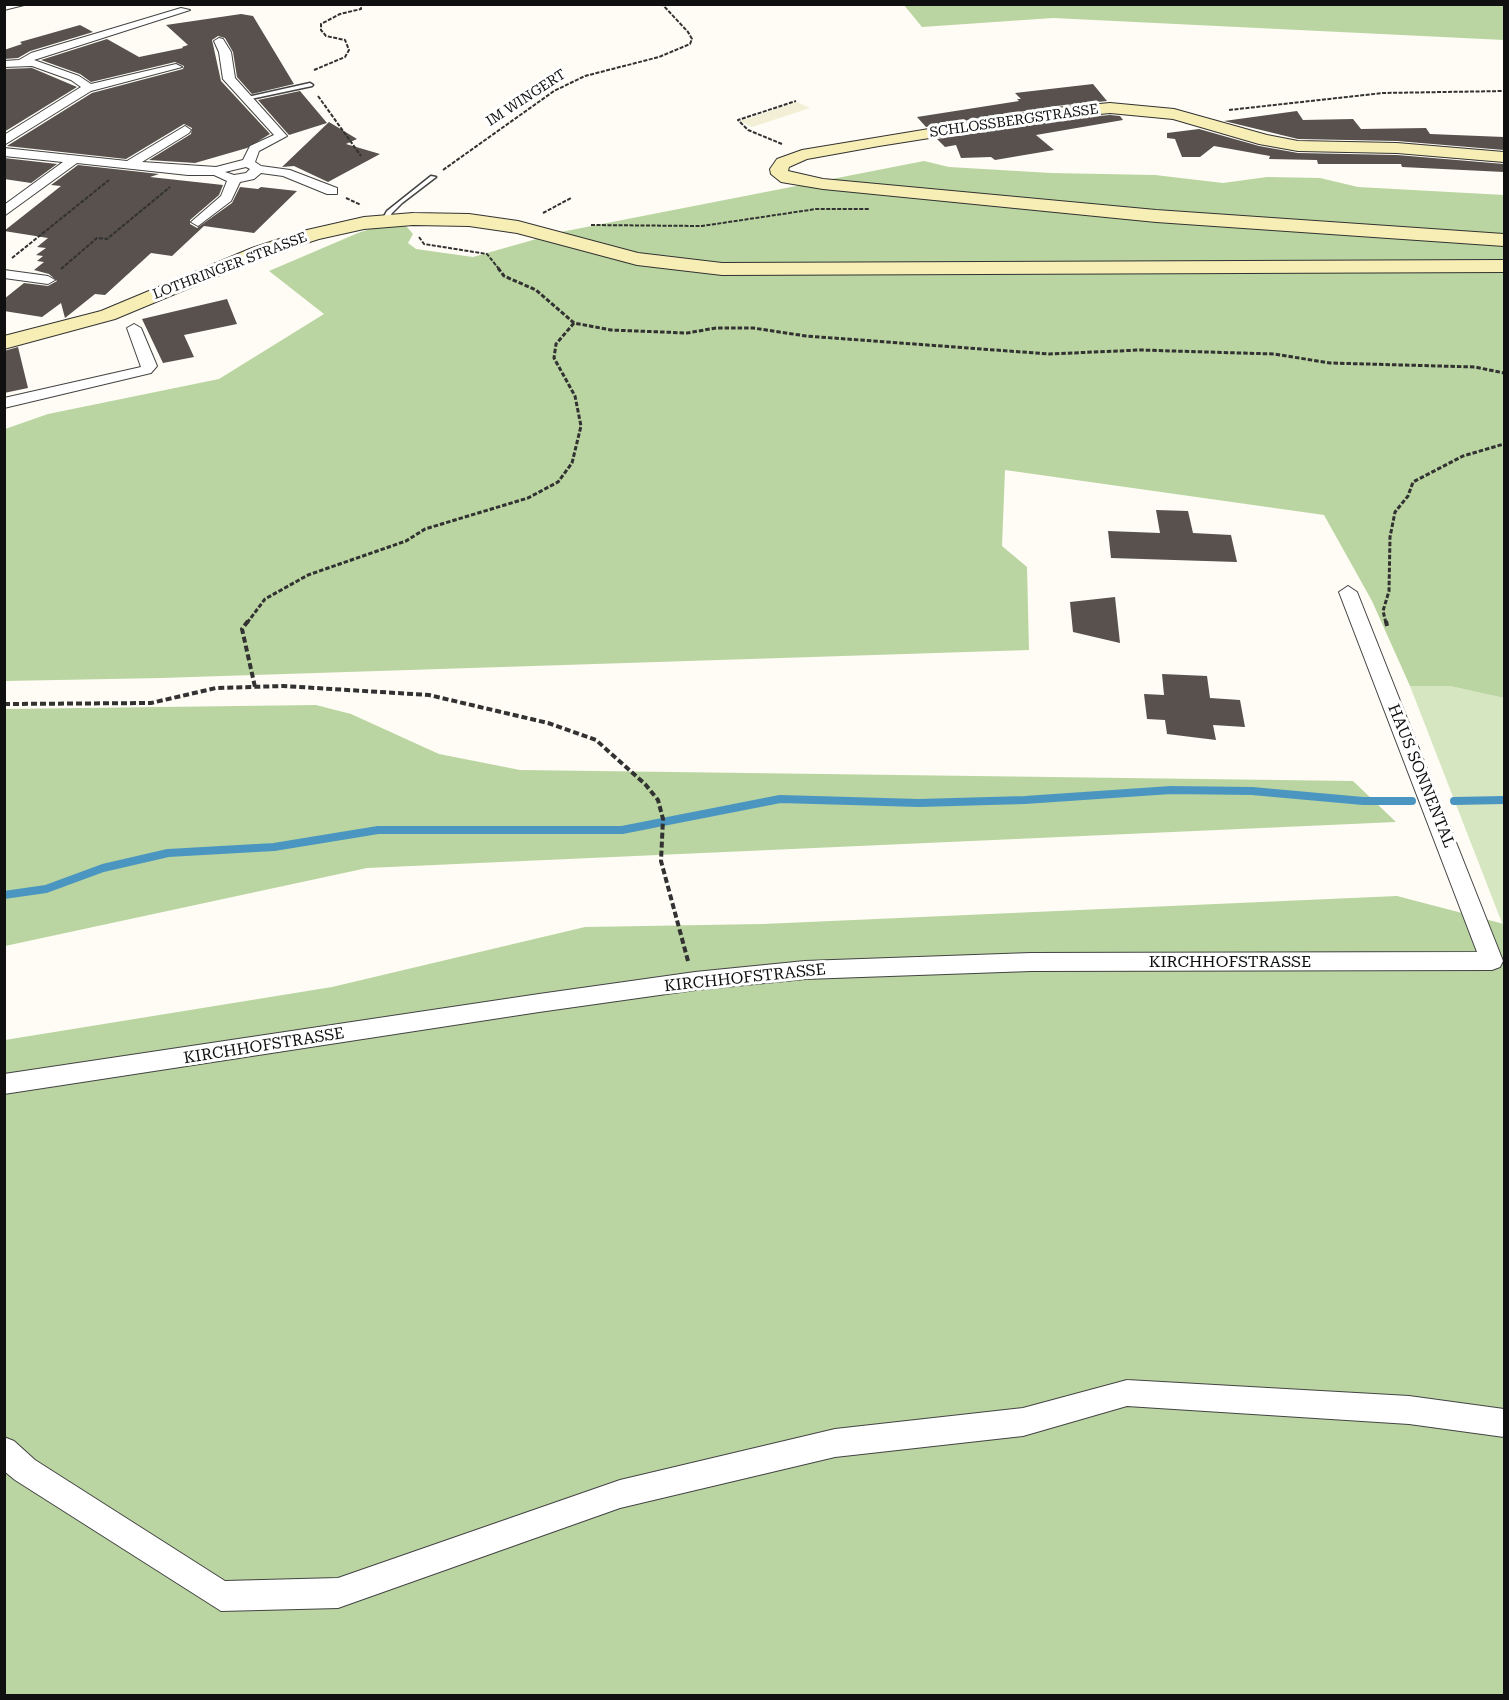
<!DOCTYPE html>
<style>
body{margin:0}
#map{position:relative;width:1509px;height:1700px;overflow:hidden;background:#fefcf4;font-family:"Roboto Serif",serif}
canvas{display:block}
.frame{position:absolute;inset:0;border:6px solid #101010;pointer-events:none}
</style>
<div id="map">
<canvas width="1509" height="1700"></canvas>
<div class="frame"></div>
</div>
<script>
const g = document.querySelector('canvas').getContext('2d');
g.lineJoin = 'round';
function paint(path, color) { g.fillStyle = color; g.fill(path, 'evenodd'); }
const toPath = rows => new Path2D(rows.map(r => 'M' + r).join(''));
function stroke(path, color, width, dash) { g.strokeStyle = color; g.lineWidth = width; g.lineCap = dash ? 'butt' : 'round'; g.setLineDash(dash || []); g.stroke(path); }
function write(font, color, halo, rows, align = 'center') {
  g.font = font + ' "Roboto Serif",serif'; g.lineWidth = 6; g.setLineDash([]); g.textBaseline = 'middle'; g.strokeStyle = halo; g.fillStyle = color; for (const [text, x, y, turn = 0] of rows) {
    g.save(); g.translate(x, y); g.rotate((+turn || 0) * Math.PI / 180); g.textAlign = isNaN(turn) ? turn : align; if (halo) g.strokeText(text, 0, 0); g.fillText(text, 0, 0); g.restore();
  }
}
paint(toPath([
 [797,102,810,108,752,127,740,121]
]), '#f2efd6');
paint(toPath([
 [1410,686,1450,686,1504,698,1504,924,1502,923]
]), '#d5e6c0');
paint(toPath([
 [904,5,1504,5,1504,40,1053,18,922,27],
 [924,161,949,167,1051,173,1155,175,1223,183,1267,177,1320,178,1358,187,1504,195,1504,698,1450,686,1410,686,1372,601,1324,515,1005,470,1002,546,1027,567,1029,650,161,678,5,681,5,429,48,414,219,379,324,314,269,271,358,233,400,219,413,234,408,243,416,249,473,257,561,232],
 [316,705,351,714,439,754,520,770,1353,781,1396,822,367,868,5,946,5,709],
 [1397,896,1504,924,1504,1695,5,1696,5,1040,332,987,585,927,763,924]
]), '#bad5a1');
stroke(toPath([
 [1454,801,1504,800],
 [4,895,46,889,103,868,168,853,274,847,378,830,622,830,780,799,919,803,1025,800,1171,790,1252,791,1363,801,1412,801]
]), '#4b96c1', 8);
paint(toPath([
 [241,14,253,16,294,84,252,94,237,77,233,52,225,38,218,36,212,40,221,81,270,134,247,148,195,163,149,160,191,134,192,128,184,124,126,159,7,146,92,93,183,69,184,66,175,62,91,82,80,74,41,60,107,39,139,57,183,48,182,47,188,45,166,25],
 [80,25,93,32,30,51,18,58,4,59,4,50,22,44,20,42],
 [32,68,77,87,4,132,4,69],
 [1093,84,1107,101,1056,106,926,127,917,117,1019,101,1017,99,1021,99,1015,93],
 [300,91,327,123,289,135,258,100],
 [1297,111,1303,120,1353,119,1361,129,1426,128,1430,134,1504,137,1504,150,1397,141,1298,139,1224,121],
 [1110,115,1120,116,1123,120,1036,135,1054,150,995,160,991,157,961,158,956,145,945,147,937,139,1056,120],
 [329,122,357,139,346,144,380,154,328,182,294,166,282,167],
 [1199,129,1259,146,1298,153,1397,155,1504,164,1504,172,1402,167,1401,164,1318,164,1317,160,1269,159,1270,156,1214,146,1200,157,1182,157,1175,139,1167,138,1167,133],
 [4,158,57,164,31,183,4,179],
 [78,165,159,174,150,177,223,185,219,195,190,220,190,224,197,228,232,203,240,187,258,189,261,187,297,191,254,233,204,226,172,256,151,253,105,295,95,294,65,318,61,303,42,317,4,311,4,299,24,283,48,286,57,281,49,274,34,270,44,262,37,261,43,256,36,255,46,248,37,247,48,238,4,231,61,186,51,185],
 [227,299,237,324,184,335,194,357,163,363,142,319],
 [18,347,28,388,4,393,4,351],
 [1156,510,1188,511,1193,533,1231,535,1237,562,1111,558,1108,531,1160,533],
 [1115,597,1120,643,1073,632,1070,602],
 [1162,674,1207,676,1210,698,1240,700,1245,727,1213,725,1216,740,1167,734,1165,720,1147,719,1144,694,1164,695]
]), '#58514d');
const lane = toPath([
 [310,83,313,85,312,86,246,100,243,98,310,83],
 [431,176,436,177,402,203,392,213,387,221,383,221,382,220,387,211,431,176]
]);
const street = toPath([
 [4,4,28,4,4,10,4,4],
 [181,8,190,10,34,60,79,76,91,84,176,64,182,67,91,91,4,145,4,135,81,87,71,80,32,66,4,67,4,61,19,60,31,53,181,8],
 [219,38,223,39,231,52,235,78,287,136,259,151,255,162,261,166,290,170,337,188,337,194,327,194,283,176,261,173,254,179,240,182,231,201,198,226,191,222,221,196,227,181,214,175,188,175,77,163,4,216,4,205,63,162,4,156,4,148,127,161,185,126,191,130,189,133,142,162,216,167,243,160,250,146,274,135,223,79,219,52,214,41,219,38],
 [246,167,250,169,246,173,234,175,225,172,246,167],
 [4,270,48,276,55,280,48,284,4,278,4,270],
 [134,324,141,328,157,366,151,373,4,408,4,398,141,367,127,328,134,324],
 [1348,586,1357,592,1503,961,1500,967,1492,970,1031,971,805,979,695,990,539,1012,4,1094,4,1074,539,994,695,972,805,961,1031,953,1477,952,1339,592,1348,586],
 [1127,1380,1409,1396,1504,1409,1504,1437,1409,1424,1127,1406,1023,1436,835,1457,620,1508,338,1608,221,1611,15,1480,4,1471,4,1437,14,1441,35,1460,225,1581,338,1578,620,1480,835,1429,1023,1408,1127,1380]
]);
const secondary = toPath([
 [1110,103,1174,109,1267,135,1298,141,1397,143,1504,152,1504,162,1397,153,1298,151,1259,144,1173,119,1110,113,1056,118,879,146,807,159,789,167,788,171,823,179,1156,210,1504,234,1504,246,1156,222,823,189,781,182,771,174,770,169,777,159,802,150,1056,108,1110,103],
 [413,213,469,214,518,221,638,253,722,263,1504,260,1504,272,722,275,637,265,517,233,469,226,413,225,364,229,319,239,266,256,115,319,4,349,4,336,101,311,252,248,307,230,364,217,413,213]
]);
stroke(lane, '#434343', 3);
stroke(street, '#434343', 2);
stroke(secondary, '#323232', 2);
stroke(toPath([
 [314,70,345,57,349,50,345,40,326,36,321,30,321,24,340,14,361,9,361,4],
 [318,96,361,156],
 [1229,110,1383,93,1504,91],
 [782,144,748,130,738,120,796,101],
 [443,170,554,91,585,76,659,57,690,44,692,39,688,32,662,4],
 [346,198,361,205],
 [543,213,571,198],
 [591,225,702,226,816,209,870,209],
 [419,237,424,244,487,254,499,269],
 [12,258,109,180],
 [61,269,97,238,107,239,170,187]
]), '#323232', 2, [4, 1.5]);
stroke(toPath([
 [498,268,504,276,536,290,574,323,611,330,687,333,716,328,753,328,806,336,1049,354,1140,350,1274,354,1330,363,1475,367,1504,373],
 [247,623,265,599,308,575,406,541,425,529,528,498,558,482,572,463,581,426,575,396,554,358,556,344,574,323],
 [1386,623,1383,611,1389,591,1390,537,1395,512,1408,496,1413,482,1463,456,1504,444]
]), '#323232', 3, [4.5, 2]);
stroke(toPath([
 [248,621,242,629,255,687],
 [1386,621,1387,626],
 [4,704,151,703,216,688,283,686,429,695,548,723,596,740,645,784,658,800,663,819,661,861,688,961]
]), '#323232', 4, [6, 3]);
paint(lane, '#fff');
paint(street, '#fff');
paint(secondary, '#f7eeb6');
write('14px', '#101010', '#fff', [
 ["IM WINGERT",526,98,-33],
 ["SCHLOSSBERGSTRASSE",1014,121,-8],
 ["LOTHRINGER STRASSE",230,266,-21]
]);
write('16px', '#101010', '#fff', [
 ["HAUS SONNENTAL",1421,776,68],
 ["KIRCHHOFSTRASSE",1230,962],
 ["KIRCHHOFSTRASSE",745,978,-6],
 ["KIRCHHOFSTRASSE",264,1046,-9]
]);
</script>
